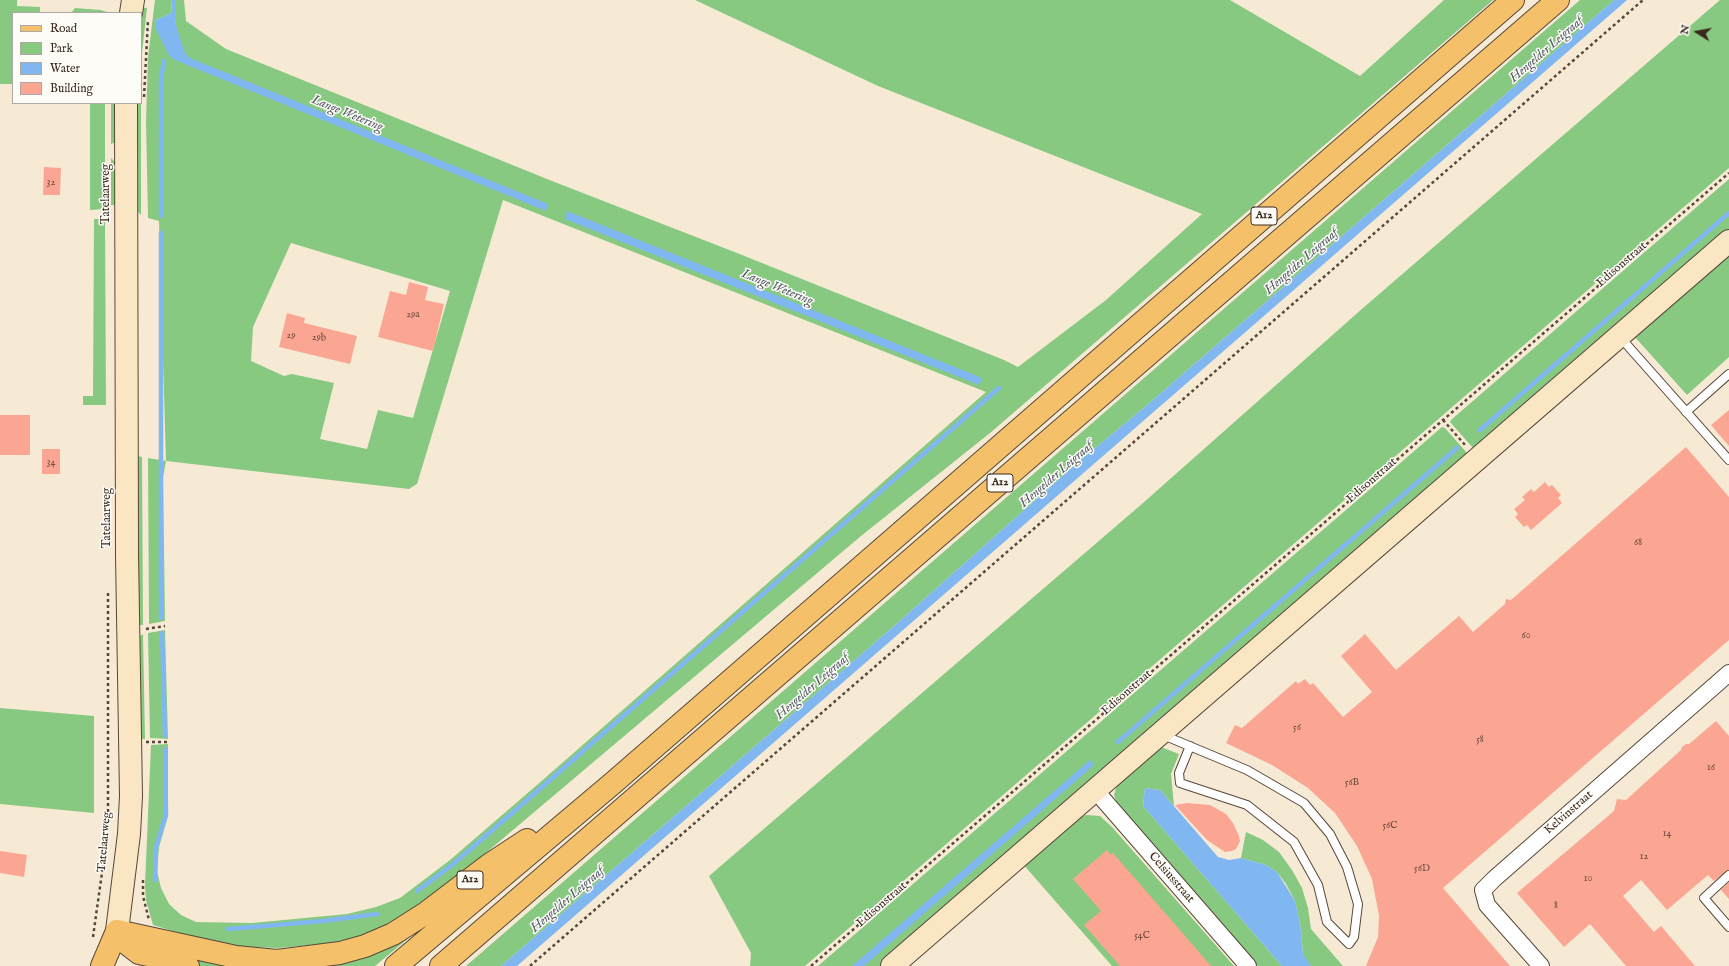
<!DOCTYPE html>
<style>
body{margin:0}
#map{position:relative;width:1729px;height:966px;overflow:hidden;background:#f6ead5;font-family:"IM FELL English",serif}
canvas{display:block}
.legend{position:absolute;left:12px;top:12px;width:130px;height:92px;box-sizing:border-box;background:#fdfcf7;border:1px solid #afa8a0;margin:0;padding:5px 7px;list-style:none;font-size:12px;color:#3b2a1e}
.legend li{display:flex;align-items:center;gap:8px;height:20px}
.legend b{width:20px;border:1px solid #afa8a0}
.north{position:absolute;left:1677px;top:12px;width:40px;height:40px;-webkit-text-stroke:3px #fdfcf7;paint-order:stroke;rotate:281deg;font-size:11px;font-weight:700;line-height:16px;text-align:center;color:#3b2a1e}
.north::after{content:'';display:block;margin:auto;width:14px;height:18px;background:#3b2a1e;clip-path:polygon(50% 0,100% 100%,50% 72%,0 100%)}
</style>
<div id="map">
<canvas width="1729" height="966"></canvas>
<ul class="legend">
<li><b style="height:5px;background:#f4c16a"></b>Road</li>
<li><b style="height:11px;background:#87c981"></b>Park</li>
<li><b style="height:11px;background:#81b7f0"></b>Water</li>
<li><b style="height:11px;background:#fba693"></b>Building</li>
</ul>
<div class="north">N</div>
</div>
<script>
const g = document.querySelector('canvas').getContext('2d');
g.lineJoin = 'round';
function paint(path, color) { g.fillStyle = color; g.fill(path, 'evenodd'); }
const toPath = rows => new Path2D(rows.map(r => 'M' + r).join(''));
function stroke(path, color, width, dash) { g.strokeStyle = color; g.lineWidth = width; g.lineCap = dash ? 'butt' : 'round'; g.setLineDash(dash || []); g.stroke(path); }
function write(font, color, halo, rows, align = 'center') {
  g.font = font + ' "IM FELL English",serif'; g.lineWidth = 3; g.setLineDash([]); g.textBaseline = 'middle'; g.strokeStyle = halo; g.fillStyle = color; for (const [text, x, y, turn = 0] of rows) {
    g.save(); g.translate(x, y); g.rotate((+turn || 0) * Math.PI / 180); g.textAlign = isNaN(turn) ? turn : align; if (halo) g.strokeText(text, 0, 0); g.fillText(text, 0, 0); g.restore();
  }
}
paint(toPath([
 [0,0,17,0,17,6,40,7,40,13,13,13,13,84,0,84],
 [155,0,172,0,171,13,156,20,168,53,178,35,175,21,175,0,184,0,186,21,226,49,552,181,737,253,1004,360,1018,367,1106,300,1202,214,878,86,695,0,1230,0,1360,76,1444,0,1493,0,990,433,861,536,468,868,403,916,382,927,358,936,331,943,278,948,232,946,196,938,153,925,146,900,145,885,151,745,168,744,168,816,159,847,157,871,161,888,169,904,181,915,196,922,252,923,347,914,376,907,400,898,450,860,537,785,986,392,503,200,417,484,409,489,166,461,163,477,165,621,149,624,148,458,166,461,159,221,148,218,146,121,148,57],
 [291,243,450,291,413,418,378,410,367,449,320,439,334,383,292,374,284,376,251,361,253,327],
 [1580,0,1614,0,1146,406,1077,463,894,626,501,966,466,966],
 [1720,0,1729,0,1729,168,805,966,750,966,751,953,709,876,1143,503,1363,308],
 [141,7,147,8,142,53,141,95],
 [75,8,101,10,110,13,71,13],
 [90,103,105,103,105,209,90,210],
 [111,103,116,103,118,141,111,144],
 [134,103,141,103,141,215,133,207],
 [111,158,118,165,119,200,115,205,111,205],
 [1729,179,1729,229,1477,448,1473,448,1450,422,1451,420],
 [94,219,105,219,106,405,83,405,83,396,93,396],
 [1729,254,1729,357,1687,395,1634,336],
 [1442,427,1445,428,1467,453,880,966,818,966],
 [134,455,142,457,143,625,140,625,136,622],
 [165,630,168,739,150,738,148,633],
 [143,634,145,739,141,739,137,638],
 [0,708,94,716,94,813,0,804],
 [1161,747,1179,754,1171,774,1174,806,1160,790,1145,788,1143,806,1282,966,1258,966,1118,807,1114,795,1117,785],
 [1087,815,1100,816,1112,827,1234,966,1112,966,1022,863,1075,817],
 [1246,832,1263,840,1279,852,1292,870,1302,888,1308,908,1311,929,1343,966,1311,966,1307,962,1303,954,1300,923,1295,901,1286,884,1277,872,1266,865,1241,858],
 [422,927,375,966,200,966,171,949,234,963]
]), '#87c981');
paint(toPath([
 [172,0,175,0,175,21,179,35,185,53,190,58,548,204,546,211,175,60,169,56,155,27,156,20,171,13],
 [1614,0,1627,0,517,966,501,966,894,626,1077,463,1146,406],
 [567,211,982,378,979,385,565,219],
 [1090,760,1094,765,871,960,864,966,852,966],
 [1145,788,1160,790,1218,857,1229,860,1241,858,1266,865,1277,872,1295,901,1300,923,1303,954,1311,966,1282,966,1143,806]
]), '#81b7f0');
stroke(toPath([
 [161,216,161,79,164,61],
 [161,233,161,618],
 [1480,430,1729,213],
 [162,633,165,736],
 [1118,742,1457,448],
 [155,880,156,847,166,815,165,749],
 [417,891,452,865,511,814,999,388],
 [228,929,323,921,377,914]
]), '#81b7f0', 4.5);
paint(toPath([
 [44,167,61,168,60,195,43,195],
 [409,282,428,287,425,300,444,304,433,351,378,337,390,291,406,295],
 [287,313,305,318,304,323,357,336,350,364,279,347],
 [1729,410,1729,446,1711,425],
 [0,415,30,415,30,455,0,455],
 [1686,447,1729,497,1729,640,1443,888,1510,966,1366,966,1378,937,1379,916,1372,879,1357,846,1335,813,1308,788,1272,765,1226,743,1235,725,1242,728,1296,681,1298,684,1305,679,1310,685,1313,683,1343,717,1372,692,1341,656,1365,634,1396,670,1459,616,1473,632,1505,604,1506,599,1511,600],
 [42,449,60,449,60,474,42,474],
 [1545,482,1549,487,1552,485,1561,495,1558,498,1562,503,1531,530,1527,525,1524,527,1515,517,1518,514,1514,509,1525,500,1522,497,1531,489,1534,492],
 [1716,721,1729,736,1729,870,1714,881,1708,875,1667,910,1641,880,1623,896,1654,932,1661,926,1695,966,1626,966,1590,924,1564,947,1517,893,1614,811,1617,799,1626,800,1681,750,1682,747,1686,744,1689,744],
 [1187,803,1210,805,1226,814,1233,823,1239,836,1240,841,1236,849,1232,851,1225,852,1207,840,1175,805],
 [1107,850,1111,855,1113,853,1211,966,1120,966,1084,925,1101,911,1073,879],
 [0,851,27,855,24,877,0,873],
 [1729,882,1729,899,1721,890]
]), '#fba693');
const lane = toPath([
 [1620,337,1729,460],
 [1686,412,1729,374],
 [1163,735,1247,770,1304,803,1330,834,1347,867,1358,904,1354,937,1349,944,1327,922,1318,885,1294,842,1247,805,1180,783,1179,773,1190,746],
 [1729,875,1704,898,1729,927]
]);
const street = toPath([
 [1095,790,1248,966],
 [1541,966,1487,905,1483,890,1494,879,1729,673]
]);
const secondary = toPath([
 [131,13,133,0],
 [117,931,129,834,131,796,127,555,126,103],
 [892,966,1729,241]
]);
const primary = toPath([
 [102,966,117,931]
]);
const highway = toPath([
 [117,931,236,957,277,961,340,953,365,946,393,934,426,913,489,865,527,840],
 [117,931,126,943,139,953,177,961,188,966],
 [396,966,613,783,1513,0],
 [441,966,1558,0]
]);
stroke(lane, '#574739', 10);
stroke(street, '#574739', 18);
stroke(secondary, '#574739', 24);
stroke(primary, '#574739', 24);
stroke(highway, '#574739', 24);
stroke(toPath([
 [144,97,148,20],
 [1443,420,1466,446],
 [146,629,165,626],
 [146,742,168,742],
 [143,880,143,896,149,920],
 [93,937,108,830,108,591],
 [530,966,1643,0],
 [811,966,1729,173]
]), '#574739', 2.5, [3, 3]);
stroke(lane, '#fff', 8);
stroke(street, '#fff', 16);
stroke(secondary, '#fbe6c3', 22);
stroke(primary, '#f4c16a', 22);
stroke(highway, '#f4c16a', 22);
write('10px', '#6b493b', null, [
 ["32",51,183],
 ["29a",413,315],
 ["29",291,336],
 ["29b",319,338],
 ["34",51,463],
 ["68",1638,543],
 ["60",1526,636],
 ["56",1297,728],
 ["58",1480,740],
 ["16",1711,768],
 ["56B",1352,783],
 ["56C",1390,826],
 ["14",1667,834],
 ["12",1644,857],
 ["56D",1422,869],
 ["10",1588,879],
 ["8",1556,906],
 ["54C",1142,936]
]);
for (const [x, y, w] of [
 [1264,216,26],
 [1000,483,26],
 [470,880,26]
]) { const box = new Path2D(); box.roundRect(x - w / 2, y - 9, w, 18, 3); g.fillStyle = '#fdfcf7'; g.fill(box); stroke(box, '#3b2a1e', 1); }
write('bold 11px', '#3b2a1e', null, [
 ["A12",1264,216],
 ["A12",1000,483],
 ["A12",470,880]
]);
write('12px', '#3b2a1e', '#fdfcf7', [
 ["Tatelaarweg",107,194,-90],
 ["Edisonstraat",1622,265,-41],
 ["Edisonstraat",1372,481,-41],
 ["Tatelaarweg",108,518,-90],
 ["Edisonstraat",1127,693,-41],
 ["Kelvinstraat",1569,813,-41],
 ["Tatelaarweg",105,842,-85],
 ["Celsiusstraat",1171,878,49],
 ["Edisonstraat",882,905,-41]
]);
write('italic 13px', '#545b68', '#fdfcf7', [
 ["Hengelder Leigraaf",1547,50,-41],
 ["Lange Wetering",347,114,22],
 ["Hengelder Leigraaf",1302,262,-41],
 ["Lange Wetering",777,288,22],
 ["Hengelder Leigraaf",1057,475,-41],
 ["Hengelder Leigraaf",813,687,-41],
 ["Hengelder Leigraaf",568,900,-41]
]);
</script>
